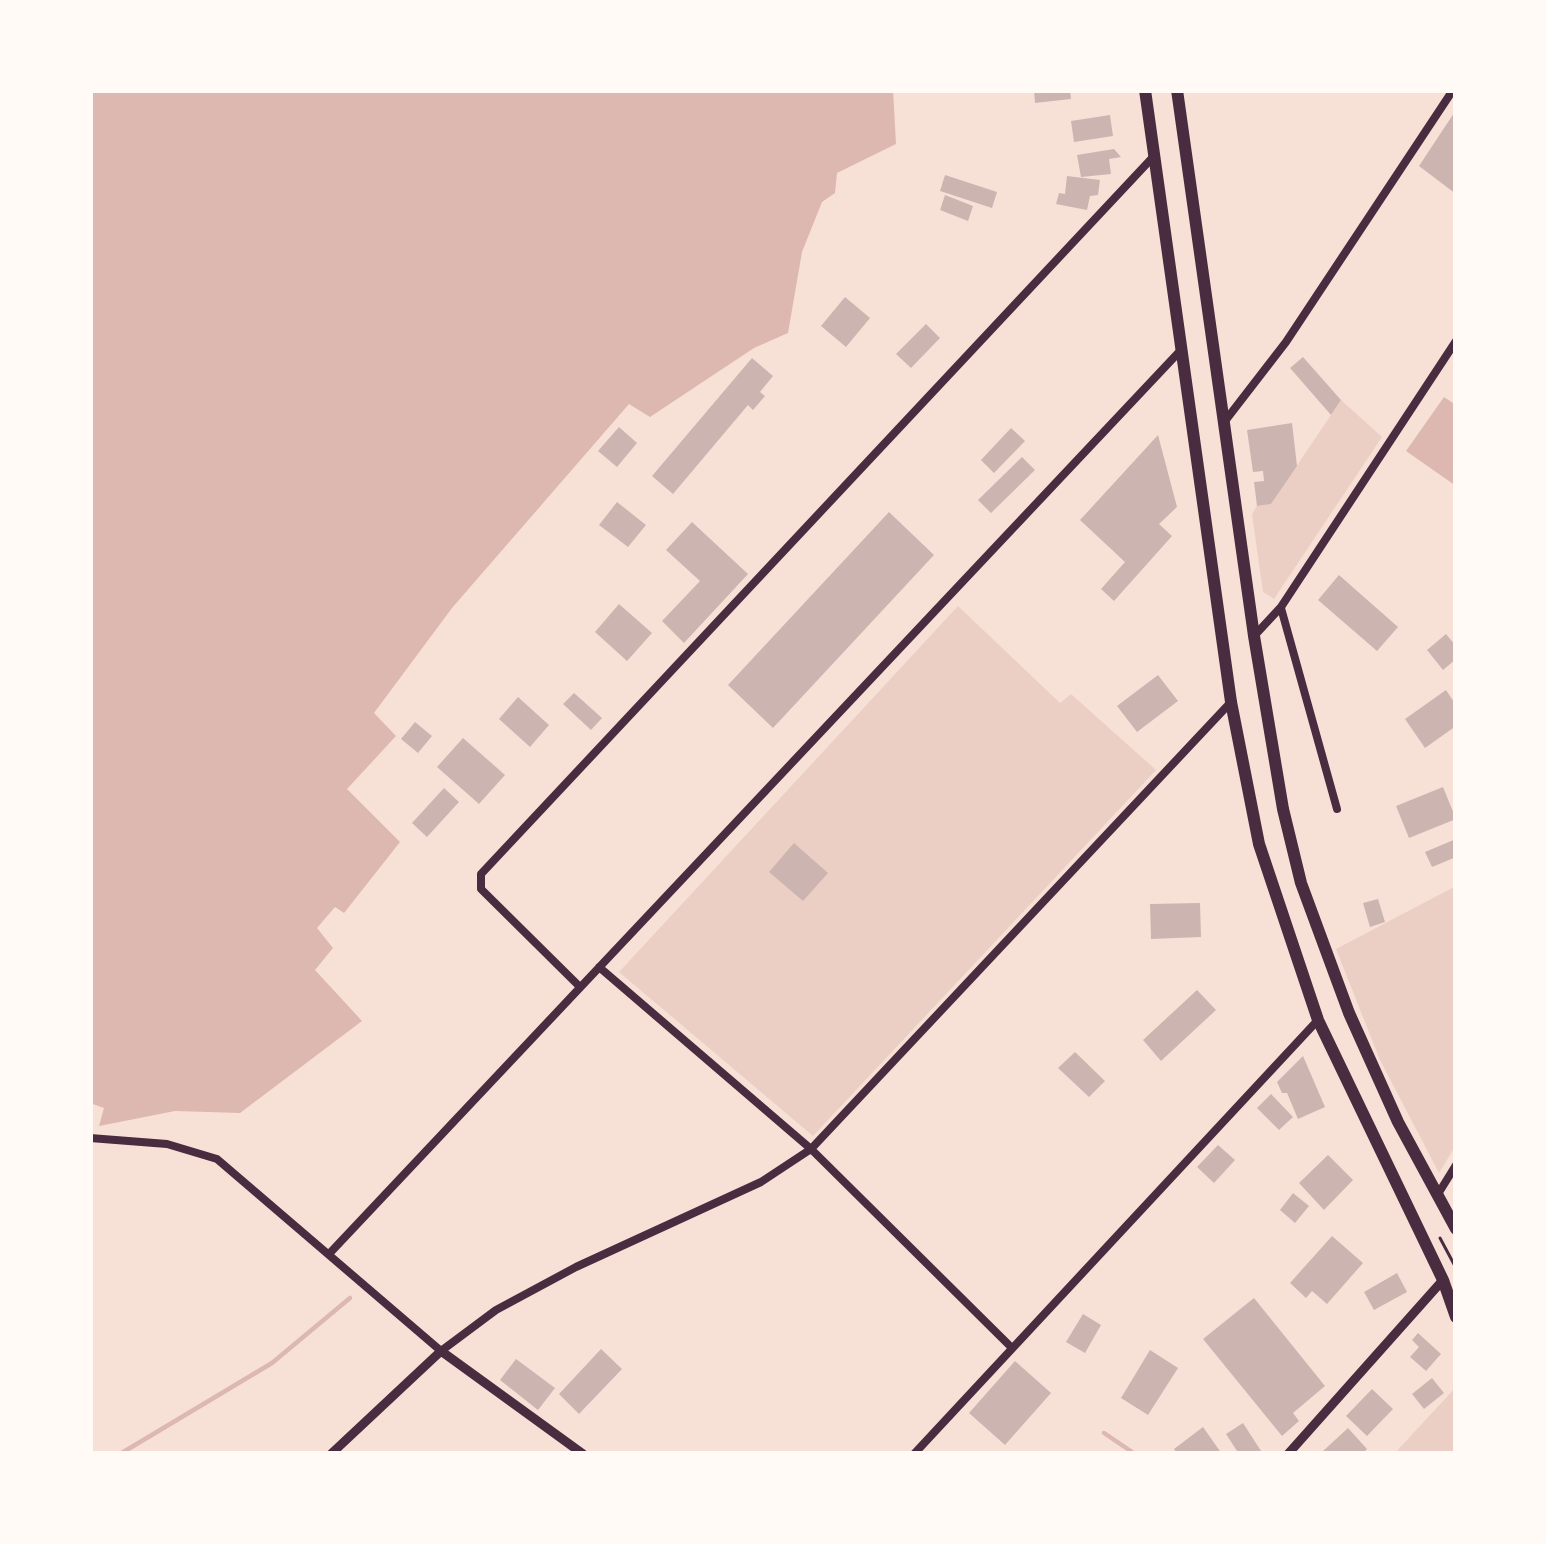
<!DOCTYPE html>
<style>
body{margin:0}
#map{position:relative;width:1546px;height:1544px;overflow:hidden;background:#f7e1d7;font-family:Ubuntu,sans-serif}
canvas{display:block}
.frame{position:absolute;inset:0;border:93px solid #fffaf5;pointer-events:none}
</style>
<div id="map">
<canvas width="1546" height="1544"></canvas>
<div class="frame"></div>
</div>
<script>
const g = document.querySelector('canvas').getContext('2d');
g.lineJoin = 'round';
function paint(path, color) { g.fillStyle = color; g.fill(path, 'evenodd'); }
const toPath = rows => new Path2D(rows.map(r => 'M' + r).join(''));
function stroke(path, color, width, dash) { g.strokeStyle = color; g.lineWidth = width; g.lineCap = dash ? 'butt' : 'round'; g.setLineDash(dash || []); g.stroke(path); }
paint(toPath([
 [1341,400,1382,437,1274,599,1263,592,1252,514,1257,506,1271,504],
 [958,606,1060,703,1071,694,1156,770,813,1136,619,972],
 [1456,886,1456,1145,1439,1173,1380,1060,1336,949],
 [1456,1387,1456,1454,1394,1454]
]), '#ebcfc5');
paint(toPath([
 [90,90,893,90,896,144,837,173,835,193,822,202,802,252,788,333,754,348,650,417,629,404,452,608,374,713,396,736,347,789,400,842,344,913,335,907,317,928,333,948,315,970,362,1021,240,1113,175,1111,99,1126,104,1108,90,1103],
 [1444,397,1456,405,1456,486,1406,451]
]), '#dcb8b0');
stroke(toPath([
 [1104,1433,1135,1454],
 [120,1454,272,1363,350,1298]
]), '#dcb8b0', 4.5);
paint(toPath([
 [1034,90,1070,90,1071,99,1035,103],
 [1456,110,1456,194,1419,166],
 [1110,115,1113,136,1074,142,1071,121],
 [1114,149,1121,157,1109,159,1111,174,1081,177,1077,155],
 [945,175,997,192,992,208,940,191],
 [1067,176,1100,180,1098,195,1090,196,1087,210,1056,204,1059,193,1065,194],
 [945,195,973,206,968,221,940,210],
 [845,297,870,318,846,347,821,326],
 [926,324,940,338,911,368,896,354],
 [1303,357,1341,400,1331,415,1290,368],
 [752,358,773,376,760,392,765,396,753,410,748,405,673,494,652,476],
 [1292,423,1297,466,1271,504,1257,506,1254,482,1264,481,1263,471,1253,472,1247,430],
 [619,427,637,443,617,467,598,451],
 [1011,428,1025,441,994,473,981,460],
 [1158,435,1177,507,1159,524,1172,536,1114,601,1101,589,1125,562,1080,520],
 [1022,457,1035,470,991,513,978,500],
 [617,502,646,525,628,547,599,525],
 [889,512,934,555,773,728,728,685],
 [692,522,748,574,684,643,662,621,700,581,666,550],
 [1339,575,1398,627,1377,651,1318,600],
 [619,604,652,633,627,661,595,632],
 [1446,634,1456,646,1456,659,1443,670,1427,650],
 [1158,675,1178,701,1137,732,1117,706],
 [1446,690,1456,705,1456,726,1425,748,1405,719],
 [574,693,602,718,591,730,563,704],
 [518,697,549,725,530,747,499,719],
 [415,722,432,736,418,753,401,739],
 [463,738,505,775,479,804,437,767],
 [1443,787,1456,819,1409,838,1396,806],
 [444,788,459,802,427,837,412,823],
 [1456,839,1456,857,1432,867,1425,852],
 [794,843,828,873,803,901,769,872],
 [1378,899,1385,922,1370,927,1363,903],
 [1200,903,1201,937,1151,939,1150,904],
 [1197,990,1216,1010,1161,1061,1143,1040],
 [1075,1052,1105,1081,1089,1097,1058,1068],
 [1303,1056,1325,1107,1298,1119,1287,1093,1282,1093,1277,1082],
 [1271,1094,1293,1117,1279,1130,1257,1108],
 [1218,1145,1235,1160,1214,1183,1197,1167],
 [1328,1155,1353,1180,1324,1210,1299,1183],
 [1293,1193,1309,1206,1295,1223,1280,1210],
 [1332,1236,1363,1263,1327,1304,1312,1291,1306,1298,1290,1283],
 [1397,1273,1407,1292,1374,1310,1364,1292],
 [1254,1298,1325,1386,1293,1413,1299,1421,1282,1436,1203,1339],
 [1083,1314,1101,1325,1085,1353,1066,1342],
 [1418,1333,1441,1354,1426,1371,1410,1357,1419,1347,1412,1340],
 [601,1349,622,1369,579,1414,559,1394],
 [1150,1350,1178,1368,1148,1415,1121,1398],
 [516,1359,555,1388,538,1410,500,1380],
 [1015,1361,1051,1393,1005,1445,969,1413],
 [1432,1378,1444,1393,1424,1409,1412,1394],
 [1372,1389,1393,1409,1367,1436,1346,1416],
 [1243,1423,1263,1454,1239,1454,1226,1434],
 [1203,1427,1222,1454,1177,1454,1174,1449],
 [1348,1428,1367,1449,1362,1454,1326,1454,1323,1451]
]), '#ccb4b1');
stroke(toPath([
 [1440,1238,1456,1268]
]), '#4a2c40', 3);
stroke(toPath([
 [1225,421,1286,342,1453,90],
 [1281,608,1337,809],
 [1255,635,1281,607,1456,341],
 [599,967,811,1149,1012,1348],
 [579,986,481,889,481,874,1154,156],
 [90,1138,167,1144,217,1159,441,1351,496,1310,576,1267,761,1182,811,1149,1231,702],
 [1438,1194,1456,1165],
 [329,1254,1180,351],
 [914,1454,1318,1020]
]), '#4a2c40', 8);
stroke(toPath([
 [331,1454,441,1351,583,1454],
 [1288,1454,1443,1280]
]), '#4a2c40', 9);
stroke(toPath([
 [1145,90,1231,702,1259,844,1318,1020,1443,1280,1456,1317],
 [1177,90,1254,636,1283,809,1301,883,1349,1013,1398,1122,1456,1229]
]), '#4a2c40', 12);
</script>
